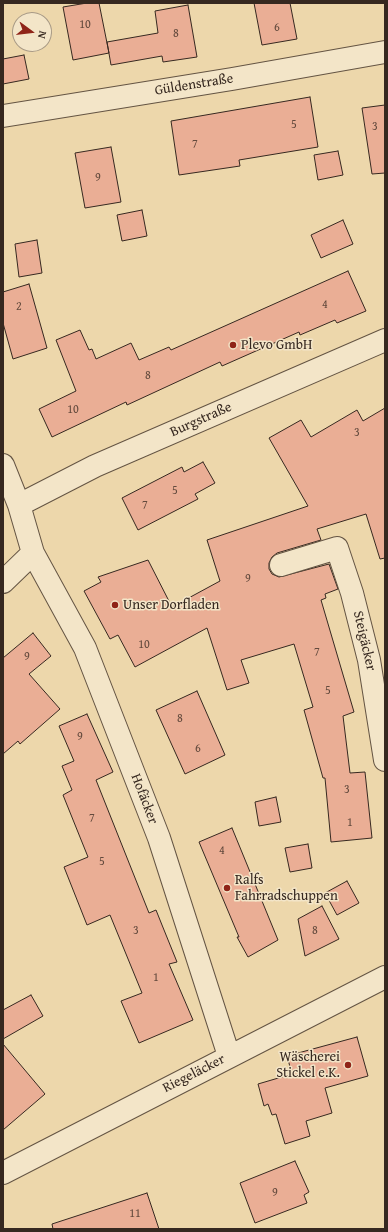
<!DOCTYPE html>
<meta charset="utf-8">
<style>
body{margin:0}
#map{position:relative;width:388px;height:1232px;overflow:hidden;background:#edd7ab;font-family:"Gentium Book Plus",serif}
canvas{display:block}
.frame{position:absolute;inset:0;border:4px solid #362820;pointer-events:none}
.north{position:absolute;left:12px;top:12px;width:40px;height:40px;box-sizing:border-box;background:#f3e5c8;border:1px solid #a79985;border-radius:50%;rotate:105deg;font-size:11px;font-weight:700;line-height:16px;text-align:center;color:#362820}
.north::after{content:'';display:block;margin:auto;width:14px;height:18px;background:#8f2418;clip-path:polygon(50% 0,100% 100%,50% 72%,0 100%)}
</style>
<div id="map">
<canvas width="388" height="1232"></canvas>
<div class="frame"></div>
<div class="north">N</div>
</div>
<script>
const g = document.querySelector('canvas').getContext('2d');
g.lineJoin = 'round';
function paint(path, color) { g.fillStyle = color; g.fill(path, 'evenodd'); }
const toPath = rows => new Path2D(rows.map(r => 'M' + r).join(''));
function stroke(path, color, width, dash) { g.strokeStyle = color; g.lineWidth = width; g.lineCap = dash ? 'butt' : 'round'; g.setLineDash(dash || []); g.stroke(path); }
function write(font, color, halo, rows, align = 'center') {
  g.font = font + ' "Gentium Book Plus",serif'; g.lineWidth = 3; g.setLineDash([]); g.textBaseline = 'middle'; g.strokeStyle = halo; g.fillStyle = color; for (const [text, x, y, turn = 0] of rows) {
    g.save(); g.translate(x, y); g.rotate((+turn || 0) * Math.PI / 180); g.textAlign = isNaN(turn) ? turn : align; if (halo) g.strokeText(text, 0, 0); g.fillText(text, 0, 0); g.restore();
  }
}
const building = toPath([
 [87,3,99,3,109,53,73,60,63,7,87,3],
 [254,3,290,3,297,39,262,45,254,3],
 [188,5,197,57,163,62,162,56,111,65,107,42,158,33,155,11,188,5],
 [24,55,29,79,3,84,3,59,24,55],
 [310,97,318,147,239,160,240,166,179,175,171,121,310,97],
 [385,105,385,173,372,174,362,108,385,105],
 [111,147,121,202,85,208,75,153,111,147],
 [338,151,343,175,318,180,314,155,338,151],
 [142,210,147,236,122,241,117,215,142,210],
 [343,220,353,244,321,258,311,235,343,220],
 [37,240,42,273,19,277,15,244,37,240],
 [348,271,366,311,337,323,335,320,300,335,299,332,222,366,220,362,127,405,126,402,52,437,39,409,76,391,56,340,80,330,89,350,92,349,96,359,131,343,139,360,169,347,171,350,348,271],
 [29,284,47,348,13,359,3,323,3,292,29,284],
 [385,408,385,558,380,559,366,514,317,529,321,540,277,553,272,557,269,563,269,569,272,574,279,577,329,564,338,589,325,594,326,598,321,600,354,712,343,716,350,773,365,772,372,838,331,842,325,778,323,778,304,710,313,707,294,644,241,660,249,683,227,690,207,628,135,667,118,635,110,639,84,591,101,582,98,577,148,560,172,607,220,581,207,540,308,506,269,438,301,420,311,437,357,410,363,421,385,408],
 [203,462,215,483,195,494,198,499,138,530,122,498,182,467,184,472,203,462],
 [33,633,51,656,29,674,60,709,20,744,18,741,3,754,3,658,33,633],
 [197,691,225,755,185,774,156,710,197,691],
 [87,714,113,772,96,780,149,913,156,910,162,925,177,962,169,964,193,1020,139,1043,121,1001,142,993,110,915,87,925,64,867,88,857,63,795,72,790,62,766,74,761,59,726,87,714],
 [276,797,281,822,259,826,255,802,276,797],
 [232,828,278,940,248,957,237,937,239,937,199,842,232,828],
 [308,844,312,868,290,872,285,848,308,844],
 [347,881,359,903,337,915,325,893,347,881],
 [322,906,339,939,305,956,298,919,322,906],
 [31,995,43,1016,3,1039,3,1010,31,995],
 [357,1037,368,1076,325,1088,332,1113,306,1121,310,1136,285,1144,276,1114,272,1115,268,1104,264,1106,258,1084,292,1074,287,1056,357,1037],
 [3,1044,45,1094,3,1130,3,1044],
 [295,1161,309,1192,304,1195,307,1203,255,1223,240,1183,295,1161],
 [147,1193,159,1229,53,1229,52,1224,147,1193]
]);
paint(building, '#eaae95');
stroke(building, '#362820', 1);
const minor = toPath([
 [3,116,232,79,385,52],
 [3,465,19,505,33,553,85,648,159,838,229,1056],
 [19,505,95,466,385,340],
 [281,565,337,548,352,593,369,660,385,760],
 [3,582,33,553],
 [3,1173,385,977]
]);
stroke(minor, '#645443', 24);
stroke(minor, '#f3e5c8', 22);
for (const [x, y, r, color] of [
 [233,345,4,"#8f2418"],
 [115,605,4,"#8f2418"],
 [227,888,4,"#8f2418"],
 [348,1065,4,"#8f2418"]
]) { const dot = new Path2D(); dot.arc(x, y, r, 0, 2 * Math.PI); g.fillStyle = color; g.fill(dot); stroke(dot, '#f3e5c8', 1.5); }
write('12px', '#634a3d', null, [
 ["10",85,25],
 ["6",277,28],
 ["8",176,34],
 ["5",294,125],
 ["3",375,127],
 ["7",195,145],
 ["9",98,178],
 ["4",325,305],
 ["2",19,307],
 ["8",148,376],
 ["10",73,410],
 ["3",357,433],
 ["5",175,491],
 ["7",145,506],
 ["9",248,579],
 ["10",144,645],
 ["7",317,653],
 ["9",27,657],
 ["5",328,691],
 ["8",180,719],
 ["9",80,737],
 ["6",198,749],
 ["3",347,790],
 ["7",92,819],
 ["1",350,823],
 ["4",222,851],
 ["5",102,862],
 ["3",136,931],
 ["8",315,931],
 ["1",156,978],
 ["9",275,1193],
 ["11",135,1214]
]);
write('14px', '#362820', '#f3e5c8', [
 ["Güldenstraße",194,85,-9],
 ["Burgstraße",201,420,-24],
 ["Steigäcker",364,641,77],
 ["Hofäcker",144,799,69],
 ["Riegeläcker",194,1074,-27]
]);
write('14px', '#362820', '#f3e5c8', [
 ["Plevo GmbH",241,345],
 ["Unser Dorfladen",123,605],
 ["Ralfs",235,880],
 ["Fahrradschuppen",235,896],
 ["Wäscherei",340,1057,"right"],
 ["Stickel e.K.",340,1073,"right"]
], 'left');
</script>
